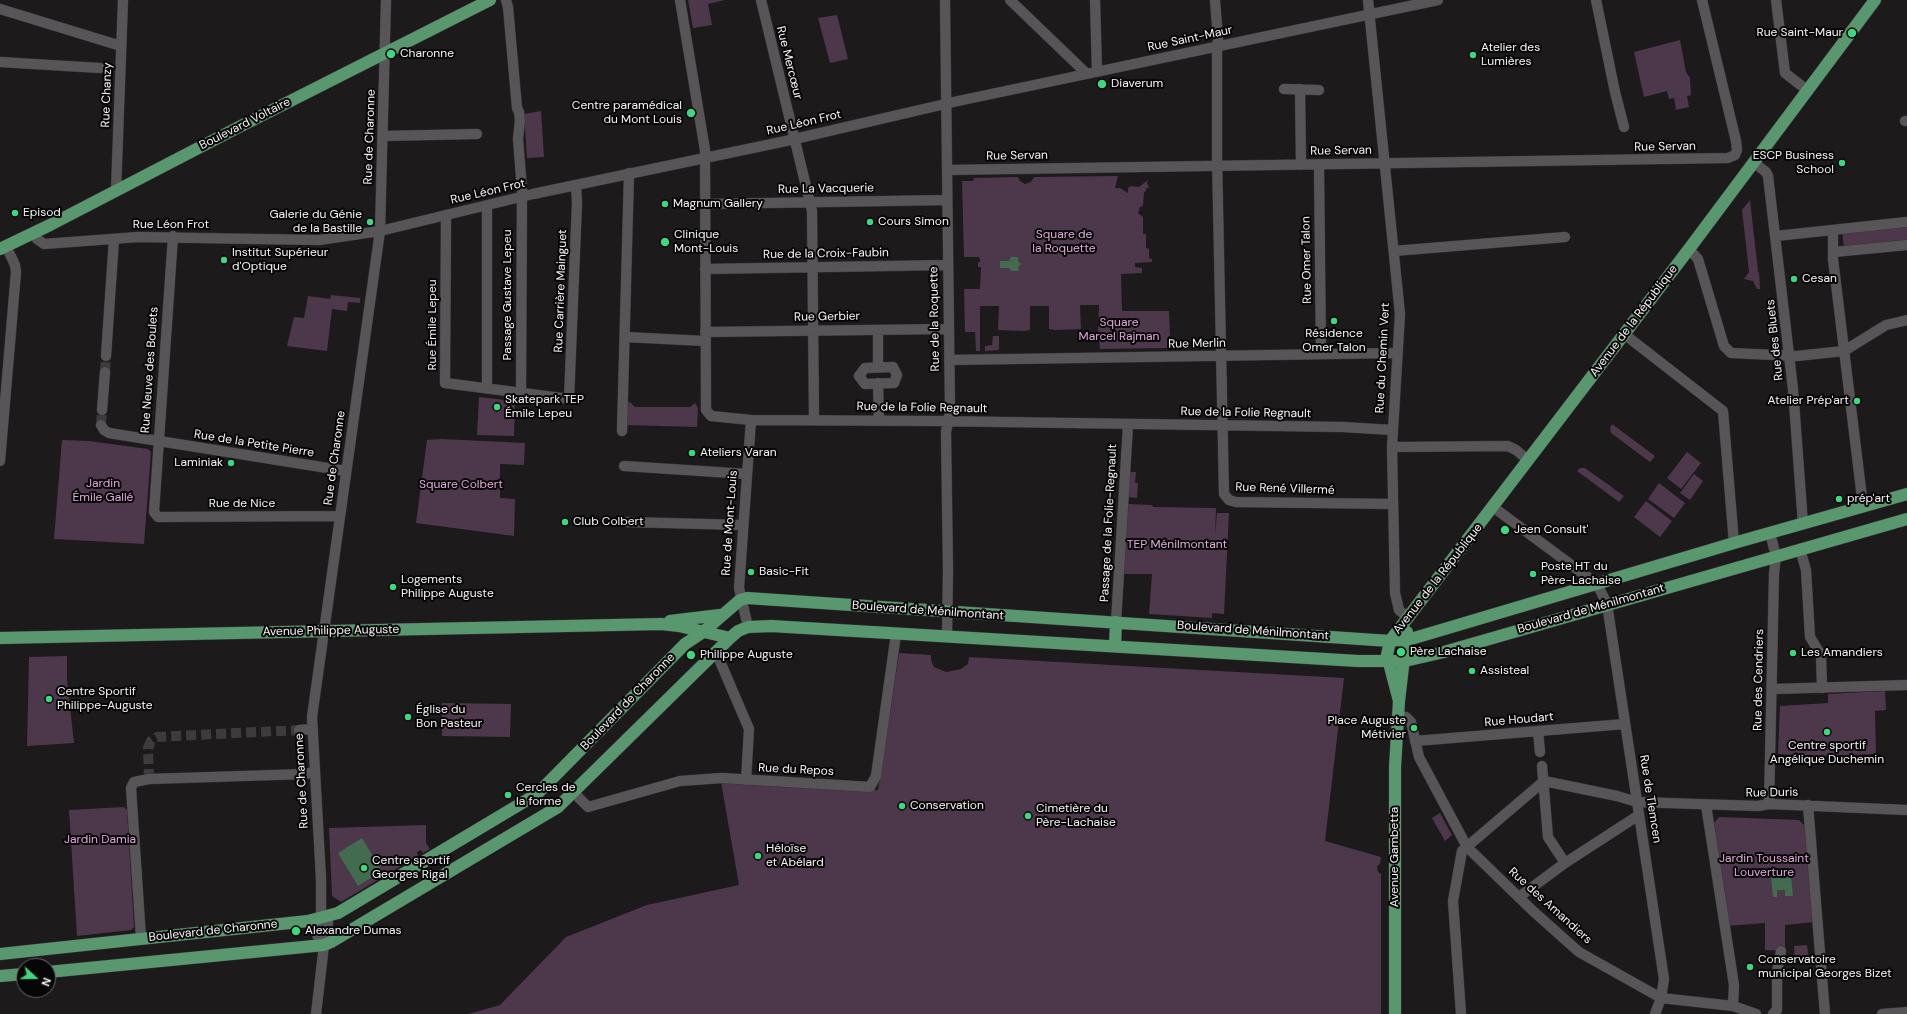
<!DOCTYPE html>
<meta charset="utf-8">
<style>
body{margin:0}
#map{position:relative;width:1907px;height:1014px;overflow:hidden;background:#1d1a1c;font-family:"DM Sans",sans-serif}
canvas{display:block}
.north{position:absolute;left:16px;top:958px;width:40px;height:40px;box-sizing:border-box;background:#070606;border:1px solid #676566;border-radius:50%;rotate:111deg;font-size:11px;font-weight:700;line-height:16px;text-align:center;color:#f6f4f5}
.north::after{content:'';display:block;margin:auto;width:14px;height:18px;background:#3cd77e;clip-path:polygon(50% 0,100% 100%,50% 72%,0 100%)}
</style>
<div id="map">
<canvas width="1907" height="1014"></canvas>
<div class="north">N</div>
</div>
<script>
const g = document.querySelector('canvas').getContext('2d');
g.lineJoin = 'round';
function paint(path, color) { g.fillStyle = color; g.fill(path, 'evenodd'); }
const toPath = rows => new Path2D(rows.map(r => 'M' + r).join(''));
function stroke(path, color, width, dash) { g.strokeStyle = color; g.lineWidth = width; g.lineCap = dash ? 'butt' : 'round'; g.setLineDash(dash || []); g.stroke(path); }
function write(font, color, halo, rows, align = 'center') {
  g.font = font + ' "DM Sans",sans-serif'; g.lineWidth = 4; g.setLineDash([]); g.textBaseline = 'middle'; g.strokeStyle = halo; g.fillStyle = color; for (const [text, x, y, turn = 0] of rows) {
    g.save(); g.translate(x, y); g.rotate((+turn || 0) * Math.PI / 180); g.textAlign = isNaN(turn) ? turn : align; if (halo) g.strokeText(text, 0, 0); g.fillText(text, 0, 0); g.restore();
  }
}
paint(toPath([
 [688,0,725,0,708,4,712,25,693,28],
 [837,15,848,59,830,63,818,18],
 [1680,40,1686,72,1690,78,1691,95,1687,96,1689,107,1676,110,1674,98,1669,99,1667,91,1644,97,1634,52],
 [541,111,544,157,527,158,524,114],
 [1118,176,1115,188,1120,188,1128,193,1128,188,1131,186,1139,187,1148,180,1147,183,1149,188,1146,188,1146,191,1144,192,1143,206,1140,207,1138,213,1143,217,1143,234,1146,234,1146,248,1149,249,1149,258,1152,259,1152,262,1135,263,1135,267,1142,268,1142,273,1121,274,1122,311,1169,311,1170,336,1168,336,1168,348,1100,349,1098,329,1099,305,1080,305,1081,329,1055,330,1049,329,1049,306,1030,306,1030,330,1024,331,998,330,999,306,980,306,980,351,976,351,975,332,965,332,964,289,980,289,981,267,978,267,978,262,980,262,980,260,979,257,964,257,962,181,973,181,974,178,1018,177,1020,181,1025,184,1031,182,1034,177],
 [1750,200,1758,271,1757,272,1759,272,1760,289,1757,289,1753,281,1744,279,1749,272,1742,210],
 [1907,225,1907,242,1844,248,1842,231],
 [331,295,360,298,360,303,348,302,347,311,332,309,327,351,287,346,294,317,304,318,308,296,330,299],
 [993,336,999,336,999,350,985,351,985,346,992,345],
 [479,397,515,401,514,436,477,435],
 [630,402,635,407,690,407,695,403,698,408,697,427,626,425,627,403],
 [1612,424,1655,456,1650,462,1611,433,1610,428],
 [442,439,525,443,524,465,500,464,500,498,515,499,514,536,416,523,427,440],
 [62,440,89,441,148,449,151,452,144,544,54,539],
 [1687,452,1701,463,1681,489,1667,478],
 [1580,468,1585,468,1624,496,1619,502,1577,471],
 [1130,472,1136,472,1135,483,1138,483,1137,498,1128,497],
 [1694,474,1703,481,1690,500,1680,493],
 [1659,483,1685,503,1674,518,1648,499],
 [1646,501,1672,521,1660,537,1634,517],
 [1127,504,1152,505,1153,507,1216,508,1215,536,1217,513,1229,513,1224,614,1212,613,1212,618,1149,614,1152,574,1124,574],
 [899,653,931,655,931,660,934,667,946,672,961,669,968,664,969,657,1344,678,1325,841,1381,857,1380,864,1377,866,1378,872,1381,874,1381,1014,468,1014,500,1005,566,937,647,905,739,885,721,782,878,790],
 [67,656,67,680,74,743,27,746,29,657],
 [1885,691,1886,710,1875,711,1876,754,1816,756,1778,754,1780,706,1828,703,1828,694],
 [442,703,511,704,510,737,442,736],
 [124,807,127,810,134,927,131,930,77,936,69,810],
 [1440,813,1452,835,1445,841,1432,818],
 [1719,817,1799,820,1806,827,1814,922,1785,925,1785,951,1765,950,1765,923,1727,926,1712,825],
 [426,825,426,843,430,849,423,853,421,850,417,852,418,856,341,902,332,896,329,828],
 [1807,945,1809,961,1795,962,1794,946]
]), '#4d374a');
paint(toPath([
 [1011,257,1018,257,1018,261,1021,264,1018,267,1019,271,1011,271,1009,268,1000,268,1000,261,1009,261],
 [362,838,382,871,358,886,338,853],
 [1791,876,1793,896,1785,896,1785,890,1777,890,1777,897,1773,897,1771,878]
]), '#436b4f');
stroke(toPath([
 [100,68,116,69],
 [105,372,106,356],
 [101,425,102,410],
 [149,779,148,748,151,741,157,737,299,730]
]), '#3e3b3d', 10, [10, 5]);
const minor = toPath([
 [506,0,508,7,517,108,519,112,520,120,518,139,522,190,521,393],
 [680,0,705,150,706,410,711,416,751,420,935,421,1343,427,1392,430],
 [761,0,812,211,814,420],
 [945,0,950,411,946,432,948,570,947,637],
 [1010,0,1086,73],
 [1095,0,1097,71],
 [1215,0,1218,39,1217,55,1217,158,1224,494,1229,500,1236,502,1393,504],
 [1368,0,1400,314,1392,447,1395,593,1399,610,1408,618],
 [1596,0,1615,92,1624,127],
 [1776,0,1785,73,1807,90],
 [0,9,121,46],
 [0,62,100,68],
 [1284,89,1319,90],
 [1300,89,1301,165],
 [1905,121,1907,121],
 [383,136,477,134],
 [1753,162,1766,172,1768,176,1793,389,1803,524],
 [1319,165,1321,354],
 [947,170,1728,158,1735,155,1737,150,1736,141,1702,0],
 [116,191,123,0],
 [705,204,947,200],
 [487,206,487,388],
 [446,215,445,383,569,399,577,203,576,185],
 [1833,230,1833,259,1863,506],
 [34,232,37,239,44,244,138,237,319,240,380,231,533,194,786,141,958,101,1438,0],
 [173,236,154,512,158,517,340,516],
 [1776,236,1907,222],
 [1689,249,1698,259,1724,346,1731,353,1797,356,1844,351,1886,325,1907,320],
 [1394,251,1565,237],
 [1834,252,1907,245],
 [705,269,948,265],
 [878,330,878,367],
 [705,332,948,329],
 [1624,334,1723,411,1734,543],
 [625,337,705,341],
 [106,356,114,239],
 [949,360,1397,353],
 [893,367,897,375,894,383,865,384,859,376,865,368,893,367],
 [878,383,879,420],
 [102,410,105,372],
 [101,425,104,430,109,433,346,471],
 [622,431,629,173],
 [1392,447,1508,446,1516,450,1528,460],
 [0,461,16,272,15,265,6,246],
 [624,466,747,474],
 [1493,507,1597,584,1607,604,1664,979,1661,998,1655,1014],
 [626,522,743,525],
 [1800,549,1806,570,1810,637,1821,655,1822,688],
 [1116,622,1128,425],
 [748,627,739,588,751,420],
 [716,652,749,729,746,780],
 [1774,689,1907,685],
 [1399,716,1406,717,1411,722,1419,757,1467,847,1533,911,1579,952,1661,998,1733,1006,1756,1014],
 [299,730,312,729],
 [1538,731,1540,752],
 [1415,741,1625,724],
 [1542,766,1548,837,1565,863],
 [573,792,588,807,680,781,722,778,870,787,876,776,896,634],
 [1769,804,1774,574,1776,556,1770,533],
 [1706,805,1734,985,1733,1006],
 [1808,805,1825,1014],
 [1519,897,1565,863,1639,815],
 [141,938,131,788,134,782,149,779,305,774,314,772],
 [324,945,318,938,317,933,317,924,321,918,321,879,312,717,380,231,386,0],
 [316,1014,324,945,327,935,328,922,321,918],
 [1461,1014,1453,901,1462,851,1544,781,1617,796,1637,802,1758,806,1769,804,1907,810],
 [1773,1014,1777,1010,1777,972,1781,951],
 [1882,1014,1907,1012]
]);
const major = toPath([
 [0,249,50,225,237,128,490,0],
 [670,621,720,615],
 [0,638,661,624,679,626,730,638],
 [1115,646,1116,622],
 [1399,701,1387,655,1390,641,1689,249,1875,0],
 [0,954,308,921,338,913,537,794,685,644,703,632,740,600,747,598,1390,641,1414,638,1448,628,1734,543,1907,494],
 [48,972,324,945,331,942,558,807,730,638,738,631,748,627,771,626,1358,661,1405,661,1444,652,1907,519],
 [0,976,24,974],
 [1395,1014,1395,767,1399,701,1407,632]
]);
stroke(minor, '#373637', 11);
stroke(major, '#373637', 13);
stroke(minor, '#585558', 10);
stroke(major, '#59976f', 12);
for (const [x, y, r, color] of [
 [1852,33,5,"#3cd77e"],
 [391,54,5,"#3cd77e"],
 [1473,55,4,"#3cd77e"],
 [1102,84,5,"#3cd77e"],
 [691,113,5,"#3cd77e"],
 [1842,163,4,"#3cd77e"],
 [665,204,4,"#3cd77e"],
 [15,213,4,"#3cd77e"],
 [370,222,4,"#3cd77e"],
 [870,222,4,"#3cd77e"],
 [665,242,5,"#3cd77e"],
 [224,260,4,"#3cd77e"],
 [1794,279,4,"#3cd77e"],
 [1334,321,4,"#3cd77e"],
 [1857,401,4,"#3cd77e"],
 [497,407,4,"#3cd77e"],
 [692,453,4,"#3cd77e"],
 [231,463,4,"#3cd77e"],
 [1839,499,4,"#3cd77e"],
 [565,522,4,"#3cd77e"],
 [1505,530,5,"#3cd77e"],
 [751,572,4,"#3cd77e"],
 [1533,574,4,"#3cd77e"],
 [393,587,4,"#3cd77e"],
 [1401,652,5,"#3cd77e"],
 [1793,653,4,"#3cd77e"],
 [691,655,5,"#3cd77e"],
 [1472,671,4,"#3cd77e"],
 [49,699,4,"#3cd77e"],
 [408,717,4,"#3cd77e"],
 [1414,728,4,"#3cd77e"],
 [1827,732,4,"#3cd77e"],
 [508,795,4,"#3cd77e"],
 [902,806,4,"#3cd77e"],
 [1028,816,4,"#3cd77e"],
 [758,856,4,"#3cd77e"],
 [364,868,4,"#3cd77e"],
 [296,931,5,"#3cd77e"],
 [1750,967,4,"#3cd77e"]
]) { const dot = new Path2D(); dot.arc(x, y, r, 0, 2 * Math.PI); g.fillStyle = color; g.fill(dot); stroke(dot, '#070606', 1.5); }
write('12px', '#f6f4f5', '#070606', [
 ["Rue Saint-Maur",1843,33,"right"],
 ["Atelier des",1481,48],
 ["Lumières",1481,62],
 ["Charonne",400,54],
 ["Diaverum",1111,84],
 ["Centre paramédical",682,106,"right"],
 ["du Mont Louis",682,120,"right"],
 ["ESCP Business",1834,156,"right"],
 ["School",1834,170,"right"],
 ["Magnum Gallery",673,204],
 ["Episod",23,213],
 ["Galerie du Génie",362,215,"right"],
 ["de la Bastille",362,229,"right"],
 ["Cours Simon",878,222],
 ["Clinique",674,235],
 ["Mont-Louis",674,249],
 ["Institut Supérieur",232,253],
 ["d'Optique",232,267],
 ["Cesan",1802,279],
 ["Résidence",1334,334,"center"],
 ["Omer Talon",1334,348,"center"],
 ["Skatepark TEP",505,400],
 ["Émile Lepeu",505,414],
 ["Atelier Prép'art",1849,401,"right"],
 ["Ateliers Varan",700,453],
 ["Laminiak",223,463,"right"],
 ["prép'art",1847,499],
 ["Club Colbert",573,522],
 ["Jeen Consult'",1514,530],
 ["Poste HT du",1541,567],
 ["Père-Lachaise",1541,581],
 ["Basic-Fit",759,572],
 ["Logements",401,580],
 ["Philippe Auguste",401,594],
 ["Père Lachaise",1410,652],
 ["Les Amandiers",1801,653],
 ["Philippe Auguste",700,655],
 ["Assisteal",1480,671],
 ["Centre Sportif",57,692],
 ["Philippe-Auguste",57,706],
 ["Église du",416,710],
 ["Bon Pasteur",416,724],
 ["Place Auguste",1406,721,"right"],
 ["Métivier",1406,735,"right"],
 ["Centre sportif",1827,746,"center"],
 ["Angélique Duchemin",1827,760,"center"],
 ["Cercles de",516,788],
 ["la forme",516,802],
 ["Conservation",910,806],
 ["Cimetière du",1036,809],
 ["Père-Lachaise",1036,823],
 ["Héloïse",766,849],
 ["et Abélard",766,863],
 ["Centre sportif",372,861],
 ["Georges Rigal",372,875],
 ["Alexandre Dumas",305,931],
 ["Conservatoire",1758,960],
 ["municipal Georges Bizet",1758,974]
], 'left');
write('12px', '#f6f4f5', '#070606', [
 ["Rue Saint-Maur",1190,39,-12],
 ["Rue Mercœur",789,63,76],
 ["Rue Chanzy",107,95,-88],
 ["Rue Léon Frot",804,123,-13],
 ["Boulevard Voltaire",245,124,-27],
 ["Rue de Charonne",370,137,-88],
 ["Rue Servan",1665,147,-1],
 ["Rue Servan",1341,151,-1],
 ["Rue Servan",1017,156,-1],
 ["Rue La Vacquerie",826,189,-1],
 ["Rue Léon Frot",488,192,-13],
 ["Rue Léon Frot",171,225],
 ["Rue de la Croix-Faubin",826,254,-1],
 ["Rue Omer Talon",1307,260,-91],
 ["Rue Carrière Mainguet",561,291,-88],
 ["Passage Gustave Lepeu",508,295,-90],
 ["Rue Gerbier",827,317,-1],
 ["Rue de la Roquette",935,319,-91],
 ["Avenue de la République",1634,321,-53],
 ["Rue Émile Lepeu",433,325,-90],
 ["Rue des Bluets",1775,340,-96],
 ["Rue Merlin",1197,344,-1],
 ["Rue du Chemin Vert",1383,358,-87],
 ["Rue Neuve des Boulets",150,370,-86],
 ["Rue de la Folie Regnault",922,408,1],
 ["Rue de la Folie Regnault",1246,413,1],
 ["Rue de la Petite Pierre",254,444,9],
 ["Rue de Charonne",335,458,-82],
 ["Rue René Villermé",1285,489,2],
 ["Rue de Nice",242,504],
 ["Rue de Mont-Louis",730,523,-86],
 ["Passage de la Folie-Regnault",1109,523,-87],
 ["Avenue de la République",1438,579,-52],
 ["Boulevard de Ménilmontant",1591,609,-16],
 ["Boulevard de Ménilmontant",928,611,4],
 ["Avenue Philippe Auguste",331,631,-1],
 ["Boulevard de Ménilmontant",1253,631,4],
 ["Rue des Cendriers",1759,680,-89],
 ["Boulevard de Charonne",628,702,-46],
 ["Rue Houdart",1519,720,-5],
 ["Rue du Repos",796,770,3],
 ["Rue de Charonne",302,781,-93],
 ["Rue Duris",1772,793,-1],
 ["Rue de Tlemcen",1650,799,81],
 ["Avenue Gambetta",1395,857,-90],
 ["Rue des Amandiers",1550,906,42],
 ["Boulevard de Charonne",213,931,-6]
]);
write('12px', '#e2a9dc', '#070606', [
 ["Square de",1064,235],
 ["la Roquette",1064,249],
 ["Square",1119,323],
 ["Marcel Rajman",1119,337],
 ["Jardin",103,484],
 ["Émile Gallé",103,498],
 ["Square Colbert",461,485],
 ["TEP Ménilmontant",1177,545],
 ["Jardin Damia",100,840],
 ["Jardin Toussaint",1764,859],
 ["Louverture",1764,873]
]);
</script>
